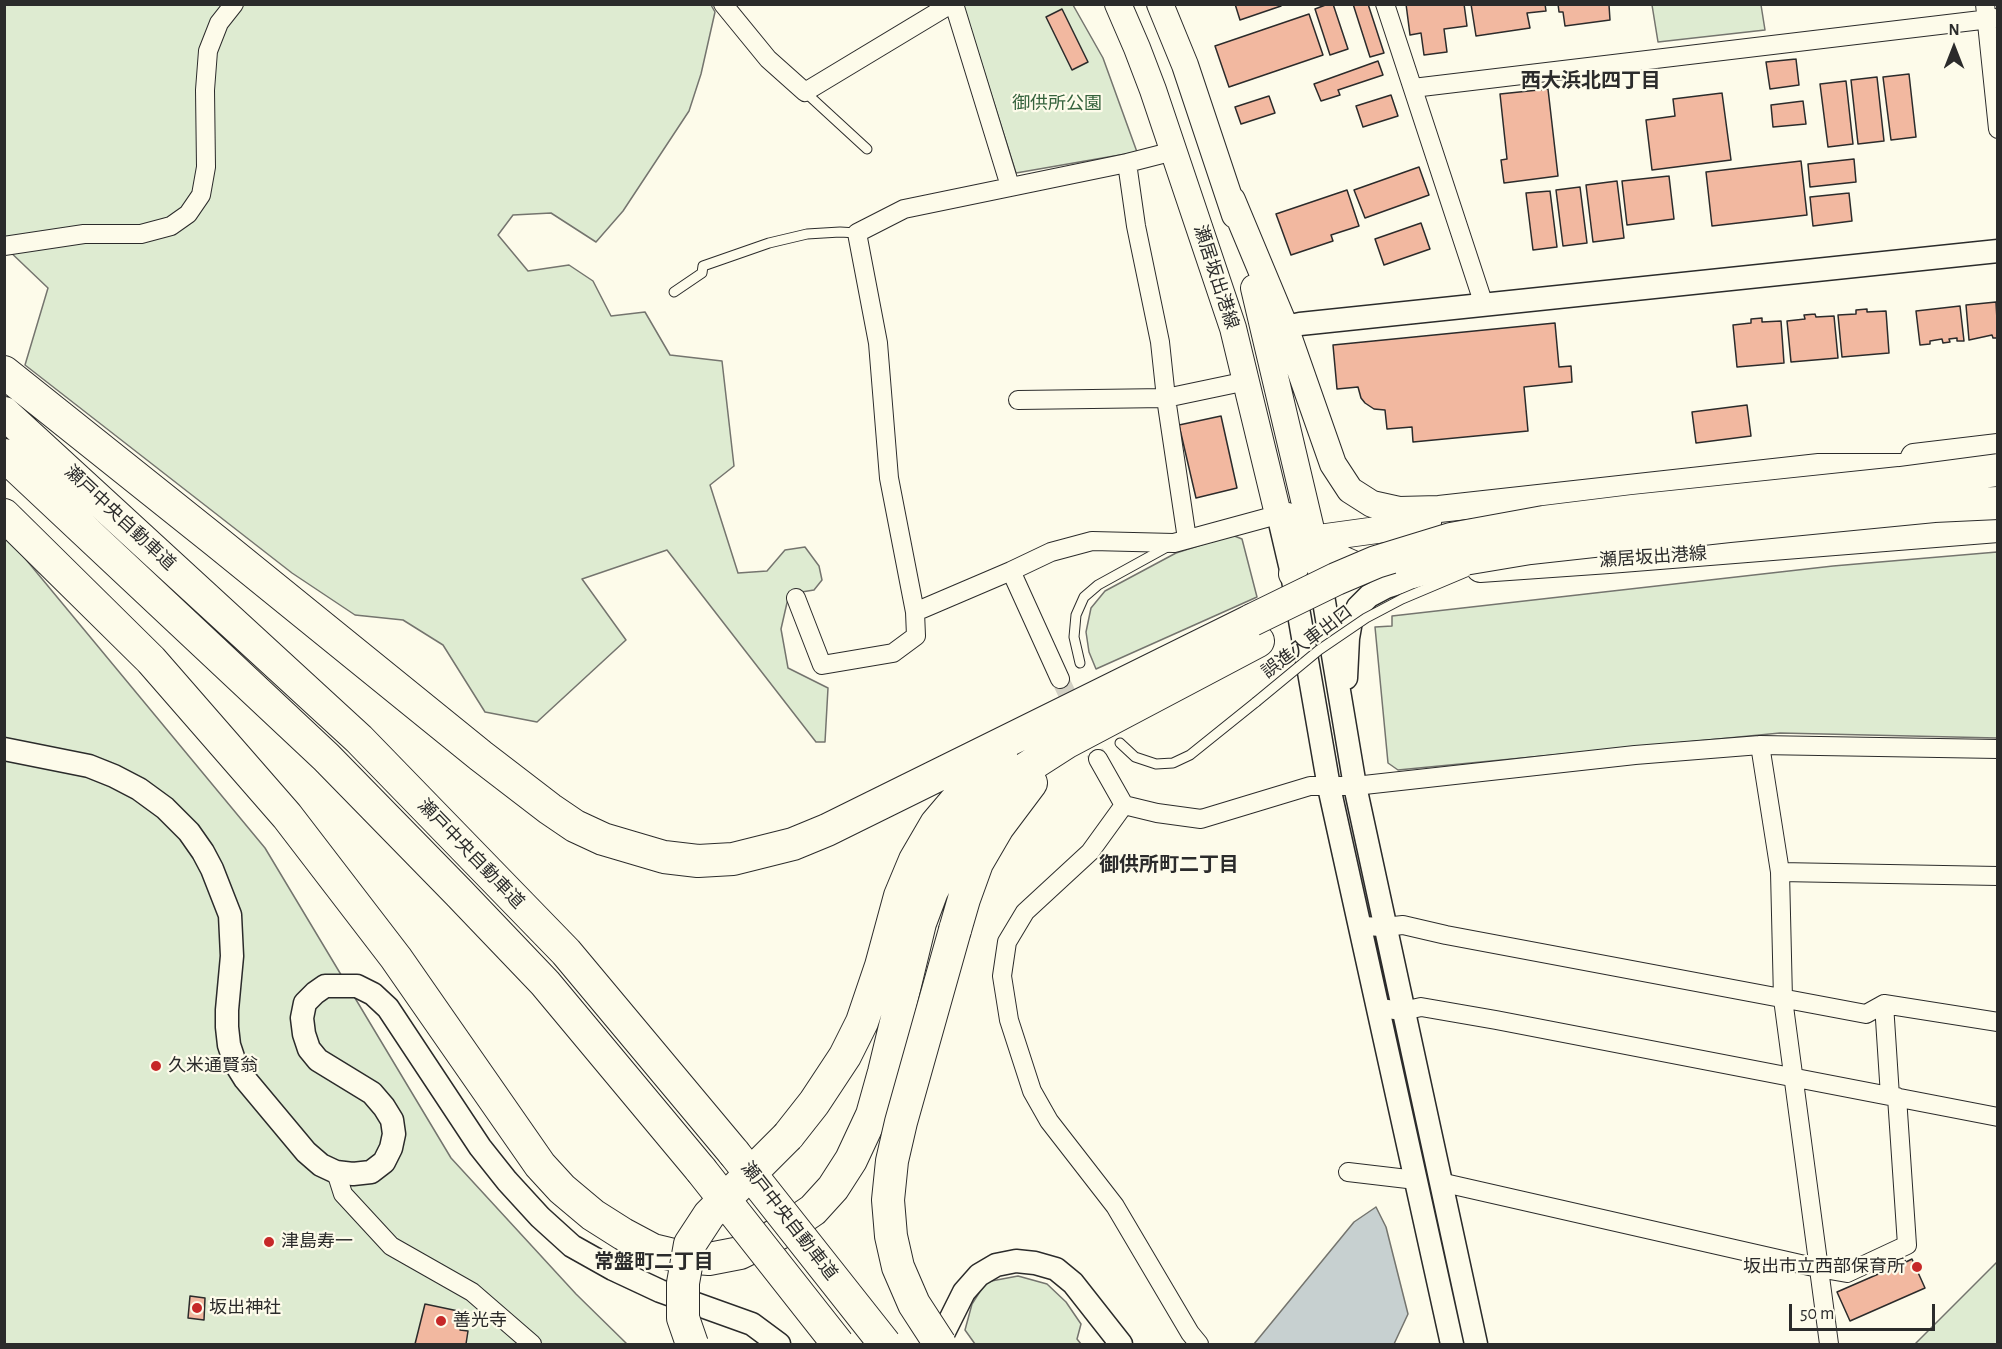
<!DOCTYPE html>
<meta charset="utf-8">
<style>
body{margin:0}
#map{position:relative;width:2002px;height:1349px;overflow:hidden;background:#fdfbea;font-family:"Alegreya Sans",sans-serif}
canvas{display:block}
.frame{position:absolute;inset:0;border:6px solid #2b2b2b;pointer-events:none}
.north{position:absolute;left:1924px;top:18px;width:60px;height:60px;-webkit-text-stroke:4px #fdfbea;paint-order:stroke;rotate:0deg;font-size:16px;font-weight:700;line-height:24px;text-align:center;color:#2b2b2b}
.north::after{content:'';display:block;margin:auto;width:21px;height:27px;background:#2b2b2b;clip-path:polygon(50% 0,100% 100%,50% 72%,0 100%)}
.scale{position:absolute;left:1789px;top:1304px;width:146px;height:27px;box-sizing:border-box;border:3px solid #2b2b2b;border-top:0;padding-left:8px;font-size:18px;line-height:21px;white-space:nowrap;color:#2b2b2b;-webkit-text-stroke:4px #fdfbea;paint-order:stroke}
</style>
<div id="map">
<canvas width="2002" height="1349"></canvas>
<div class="frame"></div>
<div class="north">N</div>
<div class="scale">50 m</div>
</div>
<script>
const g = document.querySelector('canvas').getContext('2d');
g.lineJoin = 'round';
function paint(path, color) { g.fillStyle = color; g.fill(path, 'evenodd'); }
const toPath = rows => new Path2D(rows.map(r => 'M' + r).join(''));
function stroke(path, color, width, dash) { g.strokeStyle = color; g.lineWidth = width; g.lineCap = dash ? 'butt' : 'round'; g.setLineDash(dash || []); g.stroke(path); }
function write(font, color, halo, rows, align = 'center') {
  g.font = font + ' "Alegreya Sans","Noto Sans JP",sans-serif'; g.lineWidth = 4.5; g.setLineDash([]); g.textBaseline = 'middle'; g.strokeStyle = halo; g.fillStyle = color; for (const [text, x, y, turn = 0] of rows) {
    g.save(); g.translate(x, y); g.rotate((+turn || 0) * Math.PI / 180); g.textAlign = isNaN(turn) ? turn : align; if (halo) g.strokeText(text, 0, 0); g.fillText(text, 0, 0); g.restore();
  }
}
const green = toPath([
 [4,5,711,5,715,12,701,74,689,111,623,211,596,242,551,213,513,215,498,235,528,271,569,265,593,281,611,316,645,312,670,355,722,361,734,466,710,485,738,573,767,571,785,550,805,547,819,566,822,580,814,590,789,594,781,629,788,668,828,688,825,742,816,742,667,550,582,579,626,640,537,722,485,712,443,645,403,620,355,615,292,573,25,365,48,288,5,247,4,5],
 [963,5,1073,5,1103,58,1137,152,1016,173,963,5],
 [1652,5,1761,5,1765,30,1658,42,1652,5],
 [4,533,265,848,451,1158,576,1294,627,1344,5,1344,4,533],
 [1232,535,1242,539,1257,597,1096,669,1089,652,1086,632,1091,608,1105,591,1176,553,1232,535],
 [1997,552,1997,738,1780,733,1398,770,1388,763,1375,627,1392,626,1392,616,1833,566,1997,552],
 [1997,1262,1997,1344,1915,1344,1997,1262],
 [1018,1276,1047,1284,1066,1302,1081,1324,1077,1339,1081,1344,975,1344,965,1330,972,1304,986,1282,1018,1276]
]);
paint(green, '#deebd1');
stroke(green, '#74746e', 1.5);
const water = toPath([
 [1376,1207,1386,1227,1408,1314,1394,1344,1254,1344,1354,1222,1376,1207]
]);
paint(water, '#c7d0d0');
stroke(water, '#74746e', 1.5);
const building = toPath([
 [1235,4,1280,4,1281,6,1240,20,1235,4],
 [1328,4,1333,4,1348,49,1330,55,1315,9,1328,4],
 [1353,4,1368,4,1384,53,1370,57,1353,4],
 [1406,4,1464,4,1467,26,1444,29,1447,52,1424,55,1421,33,1410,35,1406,4],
 [1471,4,1545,4,1546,11,1527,13,1530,28,1476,36,1471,4],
 [1558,4,1613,4,1609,5,1610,20,1565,26,1563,12,1559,12,1558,4],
 [1062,9,1088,62,1072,70,1046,17,1062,9],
 [1309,14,1323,55,1229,87,1215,46,1309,14],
 [1796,59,1799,85,1770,89,1766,62,1796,59],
 [1378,61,1383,75,1338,90,1340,95,1321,101,1314,84,1378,61],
 [1909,74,1916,137,1891,140,1883,77,1909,74],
 [1877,77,1884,141,1858,144,1851,80,1877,77],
 [1846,81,1853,144,1828,147,1820,84,1846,81],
 [1548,89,1558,176,1504,183,1501,160,1507,159,1500,94,1548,89],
 [1722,93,1731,160,1652,170,1646,120,1675,116,1673,99,1722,93],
 [1391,95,1398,116,1363,127,1356,106,1391,95],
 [1269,96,1275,113,1241,124,1235,107,1269,96],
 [1803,101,1806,124,1773,127,1771,105,1803,101],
 [1854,159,1856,182,1810,187,1808,164,1854,159],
 [1801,161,1807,215,1712,226,1706,172,1801,161],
 [1419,167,1429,195,1365,218,1354,190,1419,167],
 [1669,176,1674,219,1627,225,1622,181,1669,176],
 [1617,181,1624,238,1593,242,1586,185,1617,181],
 [1580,187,1587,243,1563,246,1556,190,1580,187],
 [1347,190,1359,226,1331,235,1333,241,1291,255,1276,214,1347,190],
 [1550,191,1557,247,1533,250,1526,193,1550,191],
 [1849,193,1852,221,1813,226,1810,197,1849,193],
 [1421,223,1430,249,1384,265,1375,239,1421,223],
 [1996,302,1998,338,1993,338,1992,335,1969,340,1966,305,1996,302],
 [1960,306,1964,341,1957,341,1957,338,1949,339,1950,342,1943,343,1942,339,1930,341,1930,344,1920,345,1916,311,1960,306],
 [1867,309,1867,312,1886,311,1889,353,1842,357,1838,315,1856,314,1856,310,1867,309],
 [1815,314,1816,317,1834,316,1838,358,1791,362,1787,321,1805,319,1804,315,1815,314],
 [1762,318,1762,322,1781,321,1784,363,1737,367,1733,325,1751,323,1751,319,1762,318],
 [1555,323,1559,367,1571,366,1572,382,1524,387,1528,431,1413,442,1412,427,1387,429,1385,410,1374,409,1365,403,1361,398,1358,387,1337,389,1333,345,1555,323],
 [1747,405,1751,436,1696,443,1692,412,1747,405],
 [1221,416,1237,488,1196,498,1179,425,1221,416],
 [1903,1256,1906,1262,1912,1259,1925,1288,1850,1321,1837,1292,1883,1272,1880,1267,1903,1256],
 [190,1296,205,1298,204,1320,188,1318,190,1296],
 [425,1304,463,1312,460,1330,468,1331,466,1344,415,1344,425,1304]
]);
paint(building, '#f2b8a0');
stroke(building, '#2b2b2b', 1.5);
stroke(toPath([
 [1060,679,1098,759]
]), '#d3d1c4', 18, [18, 9]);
const service = toPath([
 [805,92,867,149],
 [674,292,702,273,703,266,769,243,807,234,840,232,857,233],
 [1080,663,1074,637,1076,615,1084,597,1098,585,1167,547],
 [1120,743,1135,757,1156,764,1173,763,1190,755,1256,702]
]);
const minor = toPath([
 [723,4,768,59,805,92,951,4],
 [954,4,1010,186],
 [1385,4,1484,305],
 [1985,4,1998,129],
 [1413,88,1998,18],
 [1127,163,1174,151],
 [4,246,84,234,141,234,171,226,188,214,201,195,206,167,205,90,208,51,219,23,234,4],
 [1018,400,1166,398,1187,539],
 [1011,571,1060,679],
 [796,598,822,665,893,653,916,636,915,612,889,478,878,343,857,233,904,209,1127,163,1136,226,1160,342,1166,398,1247,381],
 [915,612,1011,571,1051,552,1092,541,1174,543,1288,512],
 [1760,745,1780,872,1783,999,1829,1344],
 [1098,759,1124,805,1157,813,1201,819,1310,786,1355,786,1635,755,1760,745,1998,749],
 [1124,805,1090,852,1025,912,1007,942,1002,976,1009,1020,1032,1091,1049,1121,1115,1206,1190,1333,1199,1344],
 [1780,872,1998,876],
 [1361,926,1384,927,1403,925,1446,935,1866,1014,1884,1004,1998,1022],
 [1884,1004,1890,1096],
 [1379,1008,1403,1011,1421,1007,1496,1020,1998,1117],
 [336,1172,343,1194,391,1246,472,1292,532,1344],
 [1348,1172,1416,1180],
 [1440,1182,1818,1268,1847,1273,1907,1245,1897,1097]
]);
const tertiary = toPath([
 [1267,331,1300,324,1386,315,1998,251],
 [1278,514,1292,574,1329,787,1452,1344],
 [1314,542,1355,786,1476,1344],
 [1346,678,1348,638,1351,621,1358,607,1369,596,1386,587,1429,573],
 [4,749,89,766,114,776,139,789,165,808,189,832,203,852,212,869,230,915,232,956,227,1010,227,1027,229,1045,235,1063,245,1079,306,1152,321,1165,336,1172,353,1174,371,1172,384,1162,391,1148,394,1134,392,1120,384,1107,372,1093,318,1060,309,1049,304,1034,302,1018,305,1003,315,993,325,986,357,986,373,994,388,1008,480,1147,507,1181,540,1217,572,1246,613,1269,660,1291,752,1324,779,1344],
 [938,1344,964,1292,979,1275,996,1265,1016,1261,1035,1263,1056,1269,1073,1283,1121,1344]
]);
const secondary = toPath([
 [1118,4,1137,48,1153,90,1233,328,1278,514,1314,542,1342,559,1360,567,1375,570],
 [1160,4,1185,65,1235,215],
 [1232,200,1285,327,1333,464,1350,490,1372,504,1399,510,1439,509,1819,467,1937,467],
 [1254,288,1314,542],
 [1914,457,1998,447],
 [1480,569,1609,560,1998,529],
 [1292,574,1304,552,1314,542,1326,537,1428,523]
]);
const motorway = toPath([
 [4,372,217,542,481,756,550,809,575,826,603,839,664,857,698,861,733,859,793,844,827,830,1252,620],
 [4,413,359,739,566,952,734,1153],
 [4,455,326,757,459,893,545,983,701,1170],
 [4,515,151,660,287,816,396,958,540,1165,562,1189,593,1215,623,1234,653,1250,682,1257,709,1259,740,1253,778,1234,813,1210,833,1188,851,1160,872,1115,884,1072,920,923,932,891,969,822,1014,776,1067,742,1258,641],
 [955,930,964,899,977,863,998,827,1031,783],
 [788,1136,814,1103,845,1056,862,1022,881,966,900,896,915,860,936,824,975,778,1001,755]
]);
stroke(service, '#2b2b2b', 11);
stroke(minor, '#2b2b2b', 20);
stroke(tertiary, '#2b2b2b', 25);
stroke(secondary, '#2b2b2b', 28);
stroke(motorway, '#2b2b2b', 34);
stroke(service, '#fdfbea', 9);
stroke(minor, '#fdfbea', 18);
stroke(tertiary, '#fdfbea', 22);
stroke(secondary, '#fdfbea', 26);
stroke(motorway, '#fdfbea', 32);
const serviceBridge = toPath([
 [1256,702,1319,650,1366,618,1402,599,1466,572]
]);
const motorwayBridge = toPath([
 [1412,572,1452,561,1530,548,1729,526,1934,506,1998,503],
 [1252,620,1336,579,1376,562,1451,539,1544,522,1633,511,1900,483,1998,470],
 [734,1153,885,1344],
 [701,1170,838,1344],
 [692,1344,683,1318,683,1283,690,1244,709,1215,788,1136],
 [940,1344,914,1304,898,1267,891,1236,888,1200,892,1161,901,1122,955,930]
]);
stroke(serviceBridge, '#2b2b2b', 11, []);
stroke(motorwayBridge, '#2b2b2b', 34, []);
stroke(serviceBridge, '#fdfbea', 9);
stroke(motorwayBridge, '#fdfbea', 32);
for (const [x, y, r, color] of [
 [156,1066,6,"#c62828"],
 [269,1242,6,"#c62828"],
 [1917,1267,6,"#c62828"],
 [197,1308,6,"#c62828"],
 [441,1321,6,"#c62828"]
]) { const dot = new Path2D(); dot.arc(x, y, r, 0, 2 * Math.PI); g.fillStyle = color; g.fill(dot); stroke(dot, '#fdfbea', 2); }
write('18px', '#34623c', '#fdfbea', [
 ["御供所公園",1057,104]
]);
write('18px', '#2b2b2b', '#fdfbea', [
 ["瀬居坂出港線",1216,277,72],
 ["瀬戸中央自動車道",120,518,43],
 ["瀬居坂出港線",1653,557,-4],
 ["誤進入車出口",1307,642,-37],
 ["瀬戸中央自動車道",471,854,46],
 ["瀬戸中央自動車道",789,1221,52]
]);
write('18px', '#2b2b2b', '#fdfbea', [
 ["久米通賢翁",168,1066],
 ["津島寿一",281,1242],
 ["坂出市立西部保育所",1905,1267,"right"],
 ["坂出神社",209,1308],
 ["善光寺",453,1321]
], 'left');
write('bold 20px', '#2b2b2b', '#fdfbea', [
 ["西大浜北四丁目",1591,81],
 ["御供所町二丁目",1169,865],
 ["常盤町二丁目",654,1262]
]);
</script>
